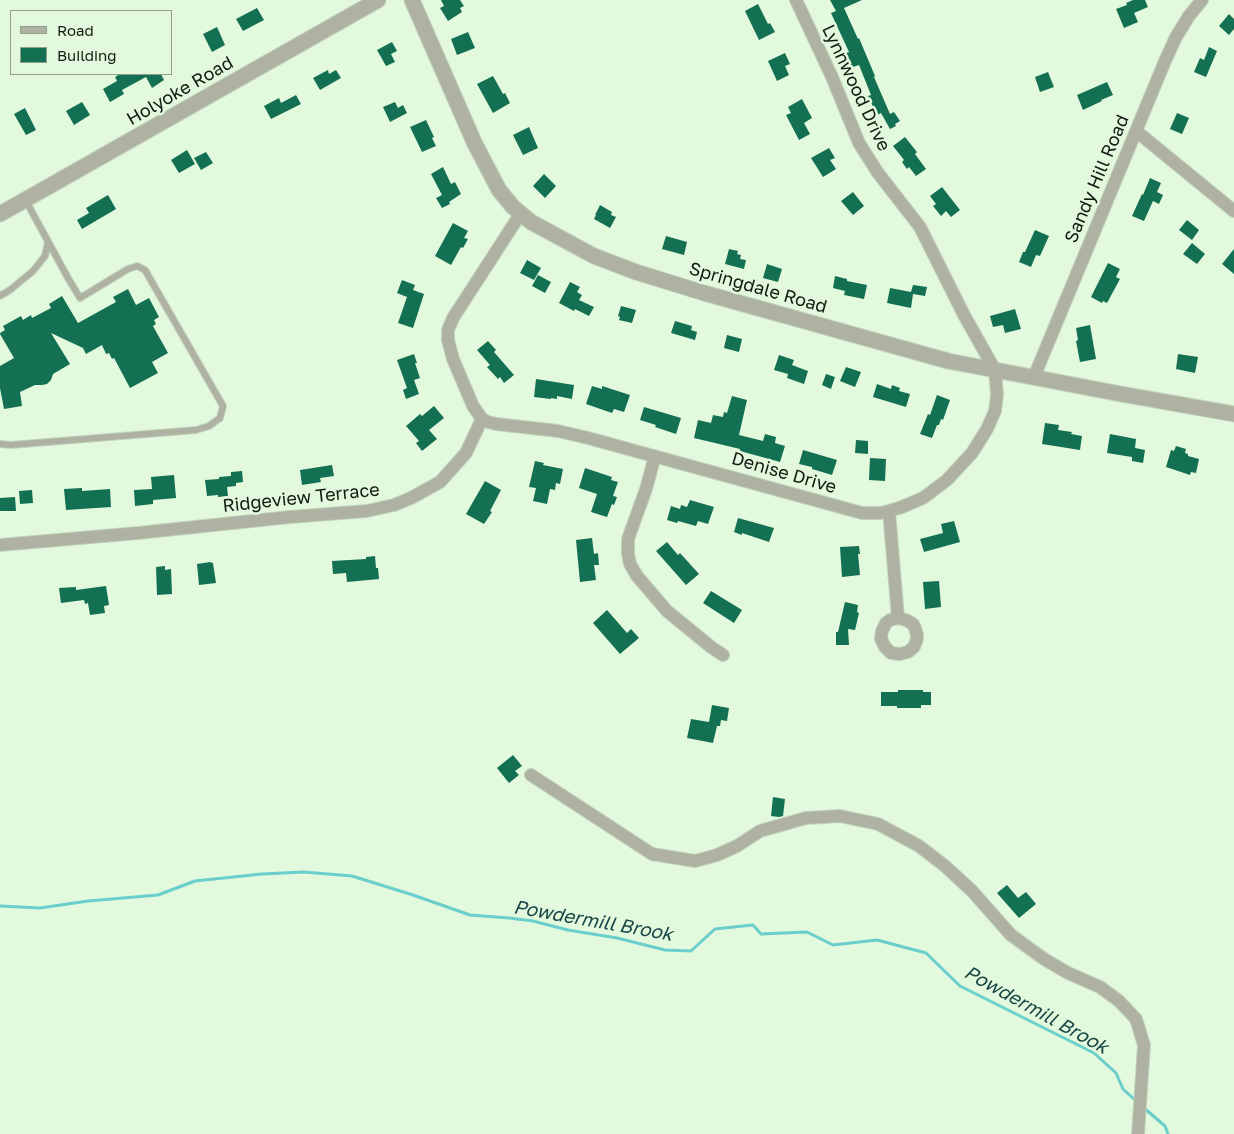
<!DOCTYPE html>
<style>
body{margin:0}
#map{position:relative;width:1234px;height:1134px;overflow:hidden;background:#e3f9dd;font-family:"Golos Text",sans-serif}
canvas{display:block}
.legend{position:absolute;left:10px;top:10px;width:162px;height:65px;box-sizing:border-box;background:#e3f9dd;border:1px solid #90a08b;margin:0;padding:6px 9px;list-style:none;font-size:15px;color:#131a10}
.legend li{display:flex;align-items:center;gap:10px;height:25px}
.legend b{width:25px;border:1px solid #90a08b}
</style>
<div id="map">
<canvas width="1234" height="1134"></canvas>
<ul class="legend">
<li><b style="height:6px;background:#afb1a3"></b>Road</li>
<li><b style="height:14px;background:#147053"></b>Building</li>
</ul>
</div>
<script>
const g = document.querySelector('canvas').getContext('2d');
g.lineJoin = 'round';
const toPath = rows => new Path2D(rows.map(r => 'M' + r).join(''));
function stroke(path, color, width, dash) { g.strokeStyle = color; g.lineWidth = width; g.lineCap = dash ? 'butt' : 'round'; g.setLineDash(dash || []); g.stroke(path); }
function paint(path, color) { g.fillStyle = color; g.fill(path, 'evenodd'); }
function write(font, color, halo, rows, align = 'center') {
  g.font = font + ' "Golos Text",sans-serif'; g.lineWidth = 5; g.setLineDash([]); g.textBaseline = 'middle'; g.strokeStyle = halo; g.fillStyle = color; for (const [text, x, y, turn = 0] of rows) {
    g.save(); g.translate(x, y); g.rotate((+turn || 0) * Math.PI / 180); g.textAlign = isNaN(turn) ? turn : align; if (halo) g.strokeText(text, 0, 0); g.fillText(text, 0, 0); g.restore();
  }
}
stroke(toPath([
 [0,906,40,908,88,901,158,895,195,881,262,874,304,872,352,876,413,895,470,915,509,918,533,921,568,930,617,938,665,950,691,951,715,929,753,925,761,934,807,932,833,945,877,940,926,953,960,986,1094,1053,1116,1073,1123,1089,1136,1101],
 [1144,1108,1165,1126,1168,1134]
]), '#69cecc', 3);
paint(toPath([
 [441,0,460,0,464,6,460,8,462,12,448,21,440,8,444,6],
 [830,0,862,0,844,8,858,39,859,38,875,76,874,77,890,114,894,112,900,121,895,124,896,126,890,129,881,113,877,115,868,96,871,95,859,65,850,68,844,54,849,52,831,13,836,11],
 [1133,0,1145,0,1148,7,1134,13,1138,22,1124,28,1116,9,1127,5,1126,3],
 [758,4,768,24,770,23,775,32,759,40,745,11],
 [257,8,264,20,243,31,236,19],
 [1229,14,1234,19,1234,29,1229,35,1219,26],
 [217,27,225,45,212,52,203,34],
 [468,32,475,48,457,55,451,39],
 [392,42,397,51,391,54,395,62,386,66,377,50],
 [1209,47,1217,51,1206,77,1194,72,1200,58,1204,60],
 [785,53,790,64,785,66,789,75,777,81,768,61],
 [328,70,329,74,336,70,341,78,320,90,313,78],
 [1048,72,1054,87,1040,92,1035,77],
 [120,74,161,74,164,80,152,88,146,77,122,90,124,94,110,102,103,89,117,81,115,77],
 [493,76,503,94,505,93,510,103,493,113,477,84],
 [1107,82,1113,95,1101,100,1102,101,1083,110,1077,95],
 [296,95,301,104,271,119,264,106,279,98,281,103],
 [802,99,812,118,804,123,810,134,799,140,786,115,791,113,788,107],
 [82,102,90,115,74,125,66,111],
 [395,102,398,108,403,105,407,113,390,122,383,107],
 [25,108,36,130,26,135,14,114],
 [1177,113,1189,118,1182,134,1170,129],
 [426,120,434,137,432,138,436,146,422,152,410,127],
 [529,127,538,148,523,155,513,135],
 [905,137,917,152,915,154,926,169,916,176,909,167,907,169,902,162,904,160,893,146],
 [829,148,835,158,830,160,836,169,823,177,811,158],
 [187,150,195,164,179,173,171,160],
 [206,152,213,163,201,170,194,158],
 [443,167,451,184,455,182,461,194,449,202,450,204,442,208,436,198,442,195,431,174],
 [544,174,556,186,545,198,533,186],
 [1150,178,1161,183,1157,192,1163,195,1159,204,1153,201,1144,221,1132,216,1142,194,1143,195],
 [942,187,960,210,951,217,946,211,941,216,933,206,936,204,930,196],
 [853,192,864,206,853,215,841,201],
 [108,195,116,209,82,229,77,220,89,213,86,208],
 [600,205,612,212,611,215,616,217,610,228,594,219,596,215,595,215],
 [1187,220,1199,230,1192,240,1179,230],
 [453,223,468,231,464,238,468,239,463,248,461,247,451,265,435,256],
 [1035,230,1049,236,1040,256,1036,255,1031,267,1019,262,1023,252,1025,252],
 [666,236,687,242,684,255,662,249],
 [1192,243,1205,254,1197,264,1183,254],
 [729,249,738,251,737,254,741,255,740,259,746,260,744,269,725,264],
 [1234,249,1234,274,1222,264],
 [527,260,541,268,534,280,520,273],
 [1108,263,1120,269,1116,277,1120,279,1107,303,1103,301,1102,303,1091,297],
 [767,264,782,269,778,282,763,278],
 [538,275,551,282,545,293,532,286],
 [835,276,847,279,847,281,867,285,864,299,844,295,845,291,833,288],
 [402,280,415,285,413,290,424,294,413,328,398,323,407,297,397,293],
 [570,282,580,287,577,292,582,295,579,300,594,307,589,316,575,309,574,311,559,303],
 [913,285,927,287,925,296,913,294,911,308,887,303,890,288,911,292],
 [128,289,136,305,149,298,159,317,154,320,156,324,153,326,168,353,152,362,158,373,130,388,114,358,112,359,109,353,106,354,102,345,86,354,83,348,51,333,70,364,53,374,51,380,47,384,42,385,35,385,20,392,22,406,4,409,0,388,0,366,14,358,0,334,0,333,5,330,3,326,21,316,23,320,31,315,32,318,51,308,49,304,62,296,78,323,116,302,113,297],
 [621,306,636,310,632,323,619,320,620,317,618,316],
 [1015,309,1021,329,1005,333,1003,325,993,327,990,316],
 [675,321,692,326,691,330,697,332,695,340,671,333],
 [1090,325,1096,359,1080,362,1076,341,1078,340,1076,328],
 [727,335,742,339,739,352,724,348],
 [488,341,496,350,494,352,514,375,504,383,500,377,498,379,487,367,490,365,477,350],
 [414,354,417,363,415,363,420,378,414,380,419,394,406,399,403,390,407,388,397,360],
 [1178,354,1198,357,1195,373,1176,369],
 [779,355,794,360,792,365,808,371,804,384,787,378,788,374,774,370],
 [846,367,861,372,855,387,840,381],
 [826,374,835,377,831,389,822,385],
 [536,379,574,385,572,399,557,396,557,399,551,398,551,399,534,397],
 [877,384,891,389,892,385,900,388,899,391,910,394,906,407,873,397],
 [592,386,602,389,602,386,630,395,624,412,614,409,612,413,586,404],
 [937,395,950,400,943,420,941,419,939,425,937,425,932,438,920,434,928,414,930,415],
 [732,396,747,400,739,435,763,441,765,434,776,437,775,443,785,446,780,462,740,451,740,449,694,438,698,420,711,423,713,415,723,417,724,412,727,413],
 [434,406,444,418,429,430,437,439,422,451,416,443,419,441,406,426,420,414,422,416],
 [644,407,681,418,676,434,655,427,656,425,640,420],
 [1045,423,1059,425,1058,430,1072,432,1071,434,1082,436,1080,450,1042,444],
 [1110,434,1136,439,1135,448,1145,450,1143,463,1132,461,1132,457,1107,453],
 [856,440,868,441,868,454,855,453],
 [1176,446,1186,449,1185,453,1188,454,1188,456,1199,459,1196,473,1191,472,1190,475,1166,467,1171,450,1174,451],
 [803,450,837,460,832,475,812,469,812,467,799,464],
 [870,458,886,459,885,481,869,480],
 [535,461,544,463,543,465,563,469,560,484,556,483,555,490,550,489,547,504,533,501,536,488,529,487],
 [332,465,334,476,320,478,321,482,302,485,300,470],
 [585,468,612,477,611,480,618,482,613,496,617,497,614,505,612,504,607,517,591,512,597,494,579,488],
 [242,471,243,482,236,483,236,486,227,487,228,496,218,497,218,495,207,496,205,480,219,479,219,477,231,476,231,472],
 [174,475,176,498,153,500,153,504,135,506,134,490,152,489,151,477],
 [485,481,501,490,490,511,492,512,484,524,466,514],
 [82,488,82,491,110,489,111,507,66,510,64,489],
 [32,490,33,503,20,504,19,491],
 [15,497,16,511,0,511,0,498],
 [690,500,714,507,708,524,698,521,696,526,678,521,677,523,667,520,671,506,680,509,681,505,687,507],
 [738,518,774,528,769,542,742,533,742,535,734,532],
 [954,521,960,542,924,552,920,539,943,533,941,524],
 [592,538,594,554,598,553,599,565,594,565,596,580,580,582,576,540],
 [667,542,678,555,680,553,699,574,686,585,656,551],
 [859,546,860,554,858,554,860,575,842,577,840,547],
 [375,556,376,568,378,568,379,579,347,582,346,573,333,574,332,561,366,559,366,557],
 [210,562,213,563,216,583,199,585,197,564],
 [165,566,165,570,171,569,172,594,157,595,156,567],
 [939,581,941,607,925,609,923,582],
 [106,586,109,605,104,606,105,613,90,615,88,603,85,604,84,600,61,603,59,588,76,587,76,590],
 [711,591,742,610,734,623,703,603],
 [845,602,858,605,857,612,859,613,855,630,848,629,849,645,836,645,836,632,838,632],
 [607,610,627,633,631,629,639,638,620,654,593,623],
 [898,690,923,690,923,692,931,692,931,705,921,705,921,708,897,708,897,706,881,706,881,692,898,692],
 [712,705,729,708,727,721,721,720,720,726,717,726,713,743,687,738,691,719,709,722],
 [513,755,522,766,515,771,519,775,509,783,497,768],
 [773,797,785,799,783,816,779,817,771,816],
 [1007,885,1018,898,1026,892,1036,904,1019,918,997,893]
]), '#147053');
const service = toPath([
 [0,296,10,290,33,271,45,256,48,242],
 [0,444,11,445,196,430,209,426,220,418,223,406,145,270,137,266,128,269,80,298,68,278,26,201]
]);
const minor = toPath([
 [1136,131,1234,211],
 [1034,377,1165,61,1176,37,1189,16,1202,0],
 [482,419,488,422,496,424,558,431,588,438,862,513,880,513,889,511,902,507,923,498,947,480,972,453,987,429,995,411,997,395,995,370,964,315,920,227,878,173,859,143,832,77,796,0],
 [655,456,646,489,628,539,628,554,630,564,637,576,667,611,711,647,723,655],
 [889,511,898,618,890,620,886,623,882,631,881,639,885,647,891,653,900,654,908,652,914,647,917,639,917,635,915,628,913,624,906,620,898,618],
 [0,545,138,533,290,517,367,511,394,505,411,498,440,482,466,453,482,419,473,406,453,359,448,340,448,330,453,318,521,213],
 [531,775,652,854,695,861,717,855,737,846,760,831,806,818,840,816,878,824,919,846,945,866,972,891,1011,935,1044,959,1068,973,1100,987,1119,1001,1136,1019,1144,1045,1138,1134]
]);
const tertiary = toPath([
 [412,0,474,142,499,190,513,207,531,222,594,256,636,272,704,293,948,361,1121,394,1234,414],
 [0,214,378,0]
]);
stroke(service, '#c2d5bc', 8);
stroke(minor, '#c2d5bc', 14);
stroke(tertiary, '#c2d5bc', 17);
stroke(service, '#afb1a3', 6);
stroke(minor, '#afb1a3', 12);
stroke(tertiary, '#afb1a3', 15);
write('18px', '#131a10', '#e3f9dd', [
 ["Lynnwood Drive",856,88,65],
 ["Holyoke Road",180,91,-30],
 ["Sandy Hill Road",1097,179,-67],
 ["Springdale Road",758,288,16],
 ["Denise Drive",784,473,16],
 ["Ridgeview Terrace",301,498,-6]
]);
write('italic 19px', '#184746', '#e3f9dd', [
 ["Powdermill Brook",593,921,10],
 ["Powdermill Brook",1036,1010,29]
]);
</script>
